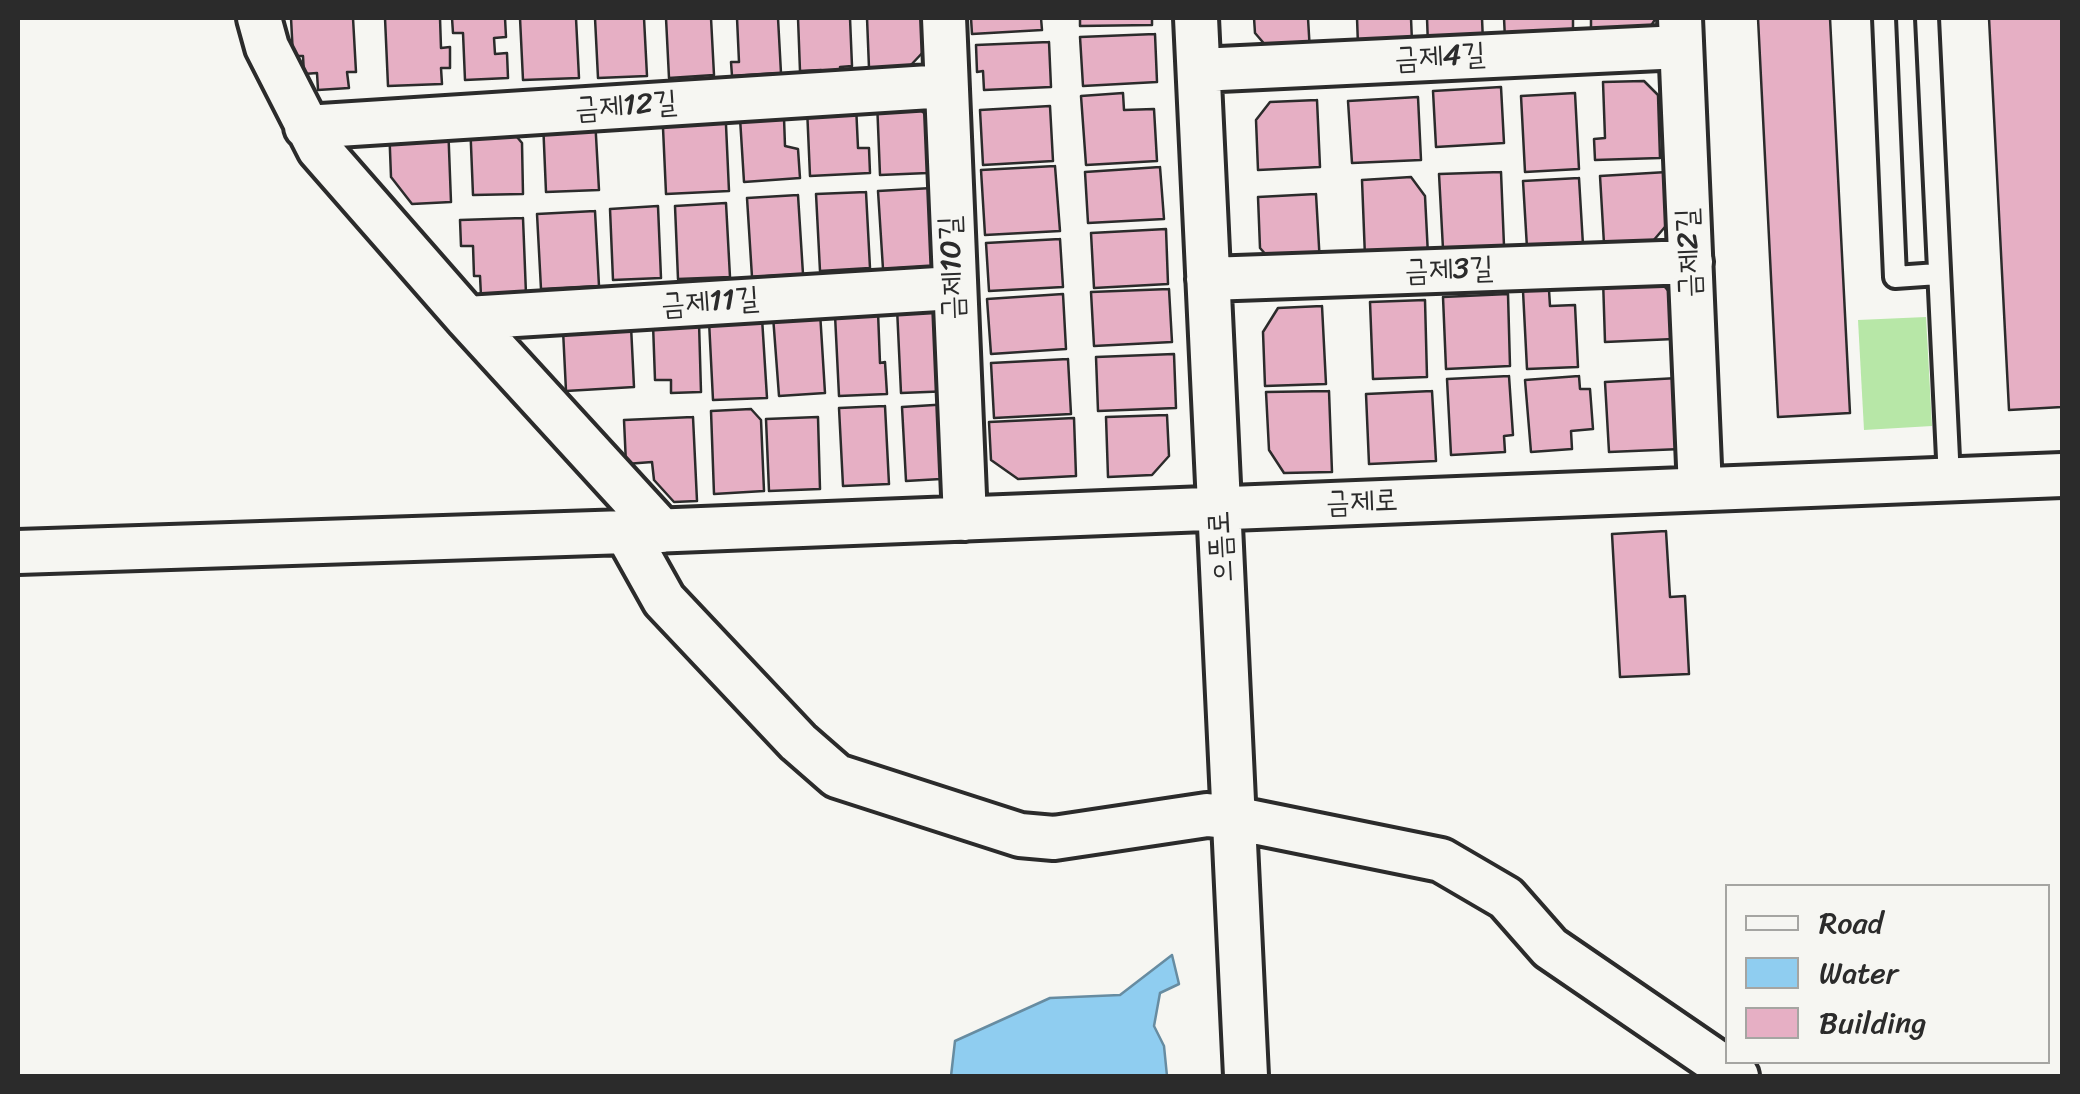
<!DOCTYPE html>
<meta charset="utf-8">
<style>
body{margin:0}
#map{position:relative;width:2080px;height:1094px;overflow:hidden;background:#f6f6f2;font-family:Sriracha,sans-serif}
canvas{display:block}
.frame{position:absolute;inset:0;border:20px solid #2b2b2b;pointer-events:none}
.legend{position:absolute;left:1725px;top:884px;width:325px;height:180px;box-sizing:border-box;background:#f6f6f2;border:2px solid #a5a5a2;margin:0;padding:12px 18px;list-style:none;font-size:30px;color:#2b2b2b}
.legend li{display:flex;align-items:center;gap:20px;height:50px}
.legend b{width:50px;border:2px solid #a5a5a2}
</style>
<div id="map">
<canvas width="2080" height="1094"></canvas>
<div class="frame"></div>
<ul class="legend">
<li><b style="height:12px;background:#f6f6f2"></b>Road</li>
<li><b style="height:28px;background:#8fcdf0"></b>Water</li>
<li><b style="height:28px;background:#e6afc4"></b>Building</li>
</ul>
</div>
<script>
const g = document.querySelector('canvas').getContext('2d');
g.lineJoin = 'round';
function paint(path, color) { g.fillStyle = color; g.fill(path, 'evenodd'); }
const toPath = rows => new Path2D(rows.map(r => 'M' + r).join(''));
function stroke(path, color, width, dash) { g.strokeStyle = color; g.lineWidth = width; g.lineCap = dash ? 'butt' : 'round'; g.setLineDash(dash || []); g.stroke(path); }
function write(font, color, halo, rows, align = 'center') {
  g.font = font + ' Sriracha,"Poor Story",sans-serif'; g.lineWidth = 8; g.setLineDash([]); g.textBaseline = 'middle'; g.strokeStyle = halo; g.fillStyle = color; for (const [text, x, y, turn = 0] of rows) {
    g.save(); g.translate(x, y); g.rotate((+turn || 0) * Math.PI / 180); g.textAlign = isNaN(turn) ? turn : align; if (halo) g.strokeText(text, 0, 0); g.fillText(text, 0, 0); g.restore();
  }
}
paint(toPath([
 [1926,317,1932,426,1864,430,1858,320]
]), '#b7e7a7');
const water = toPath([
 [1172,955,1179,984,1160,993,1154,1026,1164,1046,1167,1076,951,1076,955,1041,1050,998,1120,995,1172,955]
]);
paint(water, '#8fcdf0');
stroke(water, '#678ca1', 2.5);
const building = toPath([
 [291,18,353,18,356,72,347,72,349,88,318,90,317,73,304,74,303,56,293,56,291,18],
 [385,18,440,18,441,48,450,47,450,68,441,68,442,84,388,86,385,18],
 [452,18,505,18,506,37,494,38,495,54,507,53,508,78,465,80,463,33,453,33,452,18],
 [520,18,576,18,579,78,523,80,520,18],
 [595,18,644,18,647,76,598,78,595,18],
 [666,18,711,18,714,75,669,78,666,18],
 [737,18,778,18,781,73,732,76,731,62,739,62,737,18],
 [798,18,850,18,852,66,840,67,841,74,822,75,821,70,800,71,798,18],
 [867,18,923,18,925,50,910,66,869,68,867,18],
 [971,18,1041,18,1042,30,972,34,971,18],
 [1080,18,1152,18,1152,25,1080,26,1080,18],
 [1254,18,1308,18,1310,52,1273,54,1255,33,1254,18],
 [1357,18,1411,18,1412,42,1358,45,1357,18],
 [1427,18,1482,18,1483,42,1428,45,1427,18],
 [1504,18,1573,18,1573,36,1505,39,1504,18],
 [1591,18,1656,18,1649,29,1591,32,1591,18],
 [1758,18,1830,18,1850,413,1778,417,1758,18],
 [1989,18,2062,18,2062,407,2009,410,1989,18],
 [1155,34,1157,82,1083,86,1080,37,1155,34],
 [1049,42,1051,87,984,90,983,71,977,72,976,45,1049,42],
 [1644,81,1658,95,1660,158,1595,160,1594,139,1605,138,1603,82,1644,81],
 [1501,87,1504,143,1436,147,1433,91,1501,87],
 [1123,93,1124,110,1154,109,1157,161,1086,165,1081,96,1123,93],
 [1575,93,1579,169,1525,172,1521,96,1575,93],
 [1418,97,1421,160,1352,163,1348,101,1418,97],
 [911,100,926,115,928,173,880,175,877,101,911,100],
 [1317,100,1320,167,1258,170,1256,120,1270,102,1317,100],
 [739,102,771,109,784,118,785,146,798,149,800,178,744,182,739,102],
 [725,103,729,191,666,194,662,106,725,103],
 [856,105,858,148,869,148,870,173,810,176,807,108,856,105],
 [1050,106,1053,161,983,165,980,110,1050,106],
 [595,118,599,190,546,192,543,121,595,118],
 [503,120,522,143,523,194,473,195,470,121,503,120],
 [448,123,451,202,412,204,391,177,389,125,448,123],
 [1055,166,1060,231,985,235,981,170,1055,166],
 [1160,167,1164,219,1088,223,1085,172,1160,167],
 [1501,172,1504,246,1443,249,1439,174,1501,172],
 [1667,172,1670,221,1653,241,1604,244,1600,176,1667,172],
 [1411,177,1425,196,1428,255,1365,257,1362,180,1411,177],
 [1579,178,1583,245,1527,248,1523,181,1579,178],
 [932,188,937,266,883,269,878,191,932,188],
 [866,192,870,268,820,271,816,194,866,192],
 [1316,194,1320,264,1276,266,1260,248,1258,197,1316,194],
 [798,195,803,274,752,277,747,198,798,195],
 [726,203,730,277,678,279,675,206,726,203],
 [658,206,661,278,613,280,610,209,658,206],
 [595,211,599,286,541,289,537,214,595,211],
 [523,218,526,294,481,296,480,276,474,276,473,246,461,246,460,220,523,218],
 [1166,229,1168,284,1094,288,1091,233,1166,229],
 [1060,239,1063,287,989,291,986,243,1060,239],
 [1656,277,1672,295,1674,339,1605,342,1603,279,1656,277],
 [1169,289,1172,342,1094,346,1091,292,1169,289],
 [1549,290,1550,306,1575,305,1578,367,1527,369,1523,291,1549,290],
 [1063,294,1066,349,991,354,987,299,1063,294],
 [1508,294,1510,366,1446,369,1443,297,1508,294],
 [1425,300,1427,377,1373,379,1370,302,1425,300],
 [932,306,947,322,952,391,901,393,897,308,932,306],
 [1322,306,1326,384,1265,386,1263,332,1278,308,1322,306],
 [820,312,825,393,779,396,773,316,820,312],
 [878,312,880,363,885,362,887,394,839,396,835,315,878,312],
 [762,318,767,398,713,400,709,321,762,318],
 [699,322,701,392,671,393,671,380,655,380,653,324,699,322],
 [631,326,634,387,566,391,563,330,631,326],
 [1174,354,1176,408,1098,411,1096,357,1174,354],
 [1068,359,1071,414,994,418,991,363,1068,359],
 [1509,376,1513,435,1504,436,1505,452,1451,455,1447,379,1509,376],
 [1579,376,1580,389,1590,389,1593,429,1571,431,1572,449,1531,452,1525,380,1579,376],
 [1678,378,1681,449,1609,452,1605,382,1678,378],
 [1329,391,1332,472,1284,473,1269,450,1266,392,1329,391],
 [1432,391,1436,461,1369,464,1366,394,1432,391],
 [950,404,954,465,941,479,906,481,902,407,950,404],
 [885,406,889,484,843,486,839,408,885,406],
 [751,409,761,420,764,491,714,494,711,411,751,409],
 [1167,415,1169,456,1152,475,1108,477,1106,417,1167,415],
 [693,417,697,501,674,502,654,480,652,462,626,464,624,420,693,417],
 [818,417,820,489,769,491,766,419,818,417],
 [1074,418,1076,476,1018,479,991,460,989,422,1074,418],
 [1666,531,1670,597,1685,596,1689,674,1620,677,1612,534,1666,531]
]);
paint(building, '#e6afc4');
stroke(building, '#2b2b2b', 2.5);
const service = toPath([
 [1884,18,1895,277,1938,274],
 [1927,18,1949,479]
]);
const minor = toPath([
 [259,18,267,47,319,149,467,318,662,531],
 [944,18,965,519],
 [1196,18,1246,1076],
 [1680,18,1700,489],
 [1199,70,1681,47],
 [306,127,946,86],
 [1208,279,1691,262],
 [467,318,954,288],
 [626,532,664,600,798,742,837,776,1020,835,1054,838,1207,815,1234,818,1441,860,1506,898,1550,948,1737,1076],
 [18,552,626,532,2062,475]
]);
stroke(service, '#2b2b2b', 28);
stroke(minor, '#2b2b2b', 50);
stroke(service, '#f6f6f2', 20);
stroke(minor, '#f6f6f2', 42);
write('30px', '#2b2b2b', '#f6f6f2', [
 ["금제4길",1440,58,-3],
 ["금제12길",626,107,-4],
 ["금제2길",1690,253,-92],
 ["금제10길",953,268,-92],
 ["금제3길",1449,271,-2],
 ["금제11길",710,303,-4],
 ["금제로",1362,503,-2],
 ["으뜸로",1222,547,-93]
]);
</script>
